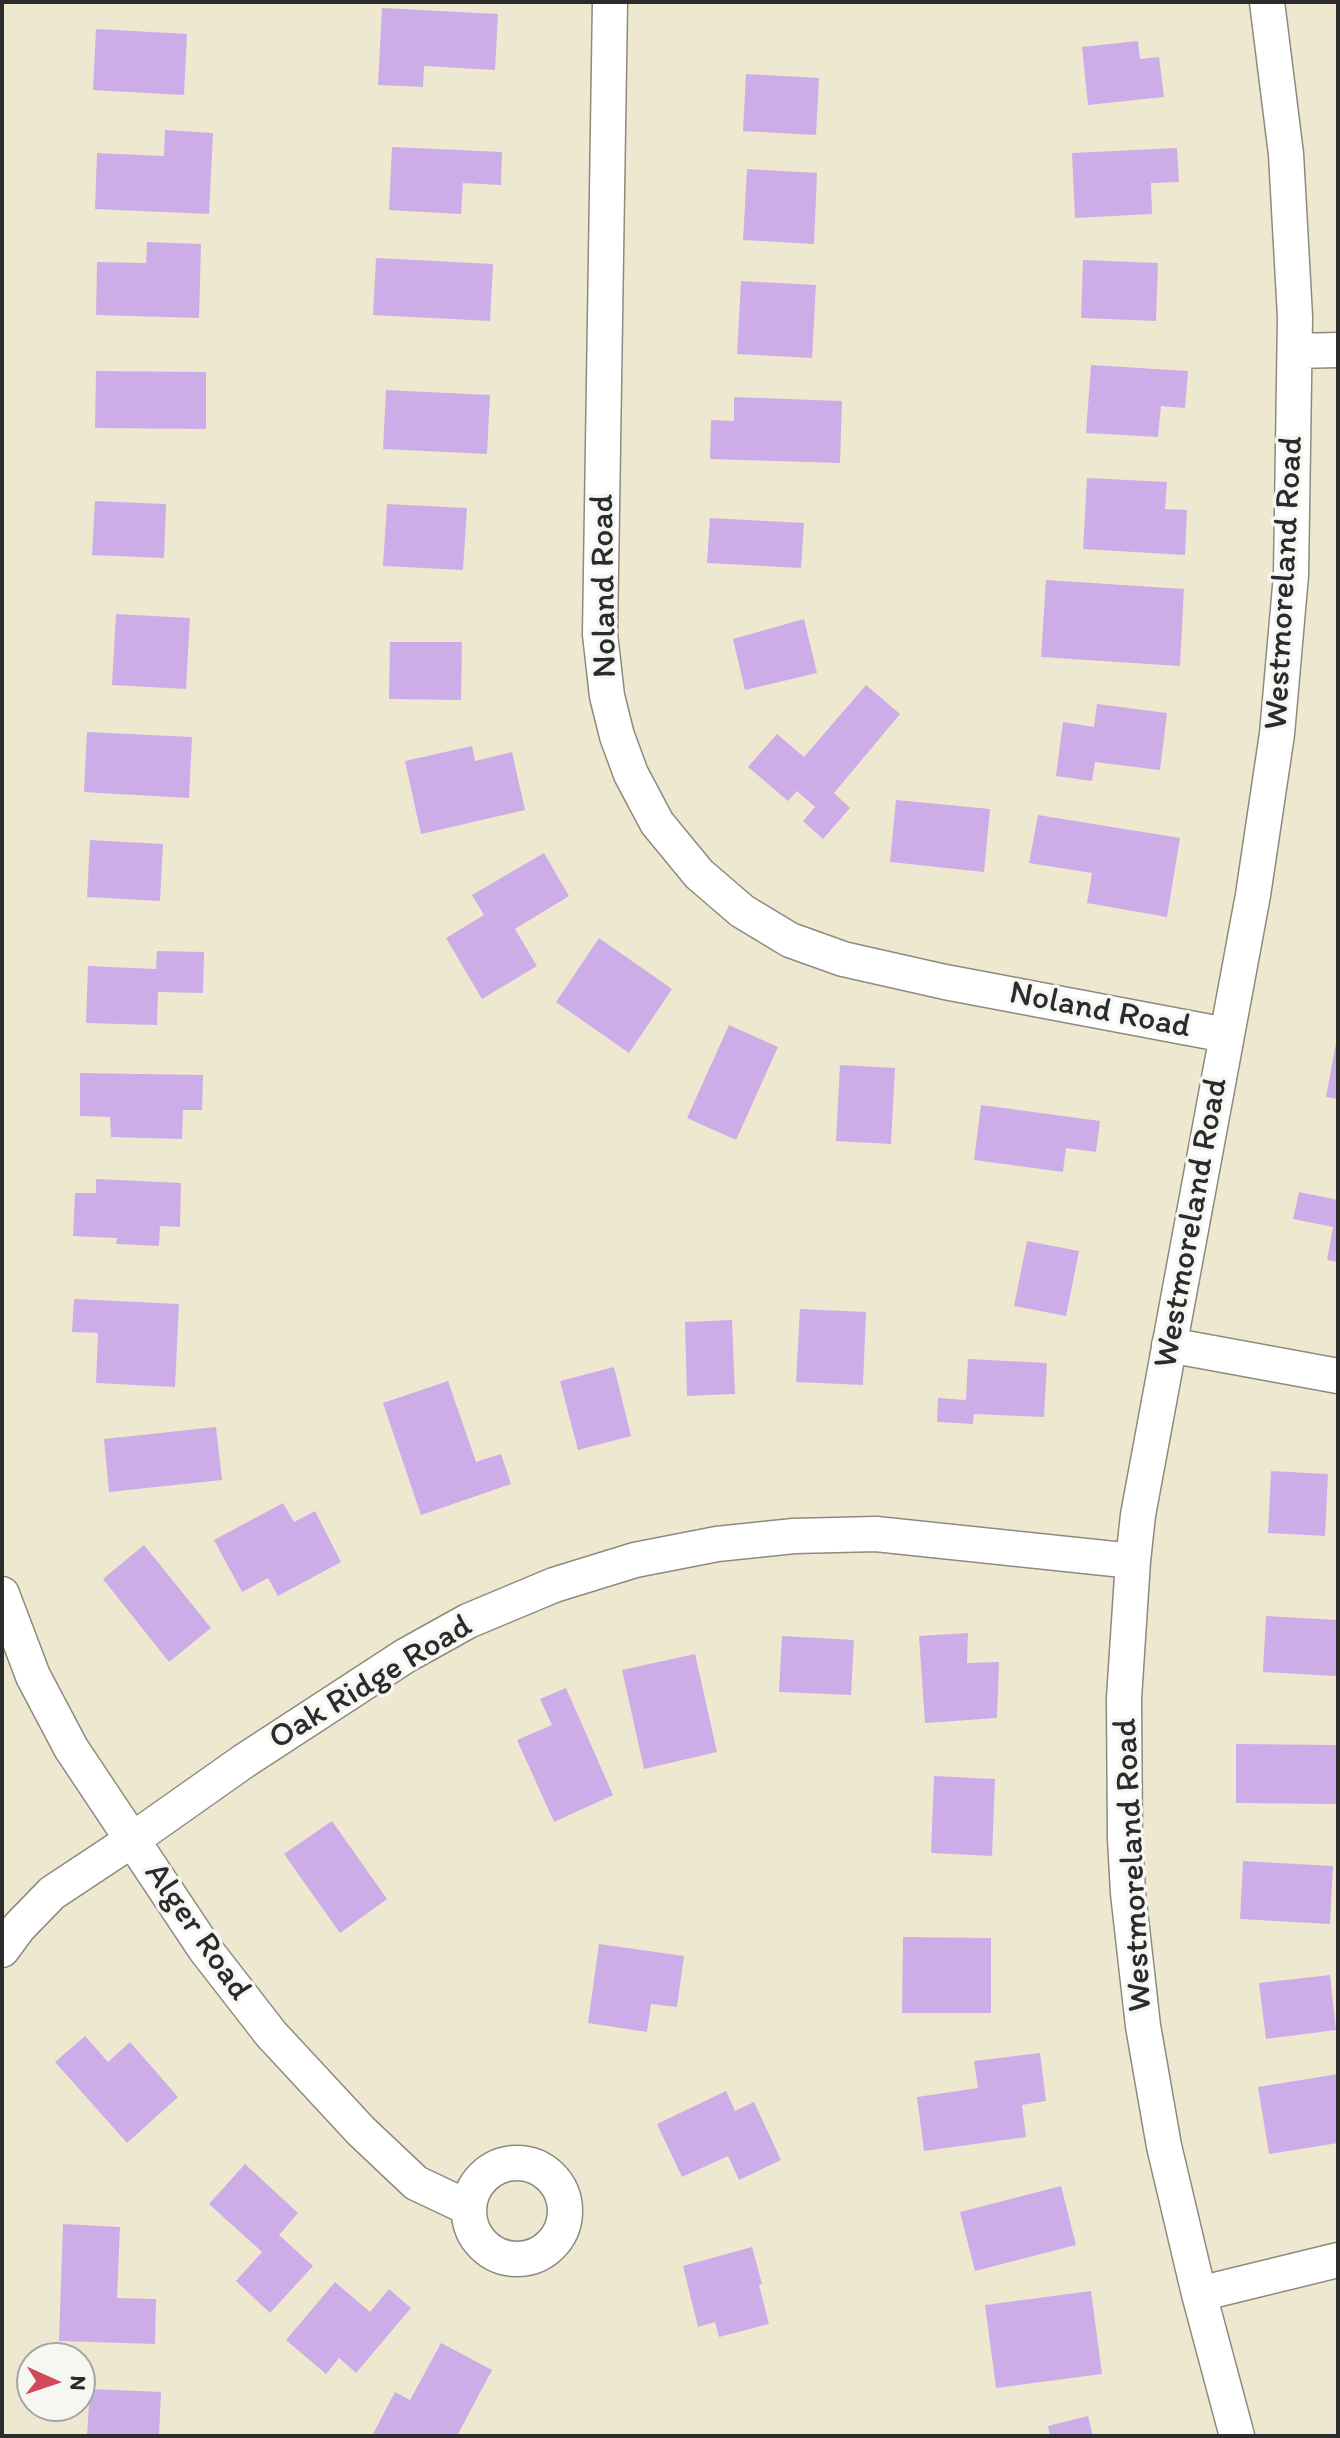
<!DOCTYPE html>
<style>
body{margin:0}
#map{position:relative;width:1340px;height:2438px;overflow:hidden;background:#efe8d1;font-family:Itim,sans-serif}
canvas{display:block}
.frame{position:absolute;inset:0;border:4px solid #2b2b2b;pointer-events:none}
.north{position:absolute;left:16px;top:2342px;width:80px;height:80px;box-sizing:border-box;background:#f6f6f2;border:2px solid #a5a5a2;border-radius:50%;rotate:93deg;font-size:22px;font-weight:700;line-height:32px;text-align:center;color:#2b2b2b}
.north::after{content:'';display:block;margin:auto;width:28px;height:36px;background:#d1495b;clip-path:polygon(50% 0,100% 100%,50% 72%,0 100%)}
</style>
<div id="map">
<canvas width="1340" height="2438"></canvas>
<div class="frame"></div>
<div class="north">N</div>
</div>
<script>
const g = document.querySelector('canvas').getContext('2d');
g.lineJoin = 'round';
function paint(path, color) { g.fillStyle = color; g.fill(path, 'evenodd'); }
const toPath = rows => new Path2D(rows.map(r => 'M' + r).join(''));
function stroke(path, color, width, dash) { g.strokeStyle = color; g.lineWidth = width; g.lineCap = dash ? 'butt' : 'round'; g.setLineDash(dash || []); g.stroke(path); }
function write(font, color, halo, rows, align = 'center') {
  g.font = font + ' Itim,sans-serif'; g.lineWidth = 7; g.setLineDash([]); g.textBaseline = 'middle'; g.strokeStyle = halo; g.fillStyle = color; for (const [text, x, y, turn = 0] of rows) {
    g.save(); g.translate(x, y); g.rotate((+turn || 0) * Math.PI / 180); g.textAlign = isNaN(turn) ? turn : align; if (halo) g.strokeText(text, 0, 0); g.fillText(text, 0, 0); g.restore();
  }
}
paint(toPath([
 [382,8,498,14,495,70,424,66,423,87,378,85],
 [96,29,187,34,184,95,93,90],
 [1138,41,1140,59,1159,57,1164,97,1088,105,1082,47],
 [746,74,819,78,816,135,743,131],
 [165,130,213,133,209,214,95,209,97,153,164,156],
 [392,147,502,152,501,185,463,183,461,214,389,210],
 [1177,148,1179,182,1151,183,1152,214,1075,218,1072,153],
 [747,169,817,173,814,244,743,240],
 [147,242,201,244,199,318,96,315,97,262,146,263],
 [376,258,493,264,490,321,373,315],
 [1083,260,1158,263,1156,321,1081,318],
 [741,281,816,285,812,358,737,354],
 [1091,365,1188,371,1185,408,1161,406,1158,437,1086,433],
 [96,371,206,372,206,429,95,428],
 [386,390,490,395,487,454,383,449],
 [734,397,842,401,840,463,710,459,711,420,734,421],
 [1087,478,1167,482,1165,509,1187,510,1185,555,1083,549],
 [95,501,166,504,164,558,92,555],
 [387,504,467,508,463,570,383,566],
 [710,518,804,523,801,568,707,563],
 [1046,580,1184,589,1180,666,1041,657],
 [116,614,190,618,186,689,112,685],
 [804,619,817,673,745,690,733,639],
 [390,642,462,642,461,700,389,699],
 [866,685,900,714,834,793,850,808,823,839,803,821,815,807,797,791,788,801,748,767,777,734,804,757],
 [1097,704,1167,713,1160,770,1095,762,1092,781,1056,776,1063,722,1094,727],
 [87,732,192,737,189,798,84,792],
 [472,746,475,761,512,752,525,810,421,834,405,761],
 [896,800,990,809,984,872,890,862],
 [1038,815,1180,838,1167,917,1087,903,1092,873,1029,863],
 [90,840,163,844,160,901,87,897],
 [544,853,569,896,515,929,537,966,482,999,446,938,484,915,472,895],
 [599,938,672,989,629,1053,556,1002],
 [157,951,204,952,203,993,158,992,157,1025,86,1023,88,966,156,969],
 [729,1025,778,1047,736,1140,687,1118],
 [1336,1043,1338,1043,1338,1099,1326,1097],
 [840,1065,895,1068,891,1144,836,1141],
 [80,1073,203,1075,202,1110,183,1110,182,1139,111,1137,110,1117,80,1116],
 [981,1105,1100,1121,1096,1152,1066,1148,1063,1172,974,1160],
 [96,1179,181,1183,180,1227,160,1226,159,1246,116,1244,117,1238,73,1236,75,1193,96,1193],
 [1299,1192,1338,1200,1338,1262,1327,1260,1333,1227,1293,1219],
 [1027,1241,1079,1251,1066,1316,1014,1306],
 [74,1299,179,1304,175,1387,96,1383,98,1333,72,1332],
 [800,1309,866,1312,863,1385,796,1382],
 [732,1320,735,1394,687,1396,685,1322],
 [968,1359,1047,1363,1044,1417,974,1414,973,1424,937,1422,938,1398,966,1400],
 [614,1367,631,1436,578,1450,560,1381],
 [448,1381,476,1462,501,1454,511,1484,421,1515,383,1403],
 [216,1427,222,1480,109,1492,104,1439],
 [1271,1471,1328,1474,1325,1536,1268,1533],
 [283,1503,294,1522,315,1511,341,1562,278,1596,268,1578,242,1592,214,1540],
 [144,1545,211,1628,169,1662,103,1579],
 [1266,1616,1338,1620,1336,1676,1263,1672],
 [968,1633,967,1663,999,1662,997,1718,925,1723,919,1636],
 [782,1636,854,1640,851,1695,779,1692],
 [695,1654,717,1752,644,1769,622,1670],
 [566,1688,613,1795,554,1822,517,1740,552,1725,540,1699],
 [1236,1744,1338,1745,1338,1804,1236,1803],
 [934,1776,995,1779,992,1856,931,1853],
 [332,1821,387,1899,340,1933,284,1854],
 [1243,1861,1333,1866,1330,1924,1240,1919],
 [903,1937,991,1938,991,2013,902,2013],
 [599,1944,684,1956,677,2007,651,2004,647,2032,588,2023],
 [1330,1975,1336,2030,1266,2039,1259,1983],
 [85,2036,108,2062,130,2042,178,2097,127,2143,55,2062],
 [1040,2053,1046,2101,1022,2105,1026,2137,924,2151,917,2097,978,2088,974,2061],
 [1338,2074,1338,2143,1269,2154,1258,2087],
 [726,2091,735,2111,754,2102,781,2160,739,2180,728,2156,682,2177,657,2124],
 [245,2164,298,2213,279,2235,313,2266,270,2313,236,2281,262,2252,209,2204],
 [1061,2186,1076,2245,975,2271,960,2212],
 [63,2224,120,2227,117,2298,156,2299,155,2344,59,2341],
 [752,2247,762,2284,759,2285,769,2324,719,2337,715,2322,698,2327,683,2266],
 [335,2282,370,2312,389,2289,411,2308,356,2373,339,2358,326,2374,286,2340],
 [1091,2291,1102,2374,996,2388,985,2305],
 [441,2343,492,2370,457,2436,376,2436,373,2434,395,2392,410,2400],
 [90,2389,161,2392,159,2436,87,2436],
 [1088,2416,1093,2436,1050,2436,1048,2426]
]), '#cdade7');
const minor = toPath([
 [610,2,600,634,607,696,617,736,631,774,657,823,699,874,742,911,790,940,843,959,945,982,1226,1035],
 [1295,351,1338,350],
 [1169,1345,1338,1376],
 [2,1594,33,1676,71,1748,205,1949,271,2034,361,2131,416,2183,469,2208],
 [2,1950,19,1927,52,1893,132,1840,244,1761,405,1656,468,1621,554,1585,635,1560,717,1544,794,1536,876,1534,1133,1561],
 '469 2211a48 48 0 1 1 96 0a48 48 0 1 1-96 0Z',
 [1199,2294,1338,2260],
 [1237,2436,1199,2294,1164,2146,1143,2026,1128,1893,1125,1839,1124,1698,1133,1561,1138,1515,1253,895,1277,734,1291,575,1295,317,1286,154,1267,2]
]);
stroke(minor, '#8d8a7e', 37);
stroke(minor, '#fff', 34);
write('34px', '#2b2b2b', '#f6f6f2', [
 ["Westmoreland Road",1285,583,-87],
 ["Noland Road",605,586,-91],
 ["Noland Road",1100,1011,11],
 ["Westmoreland Road",1192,1223,-80],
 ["Oak Ridge Road",371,1683,-31],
 ["Westmoreland Road",1134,1865,-93],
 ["Alger Road",197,1932,55]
]);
</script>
